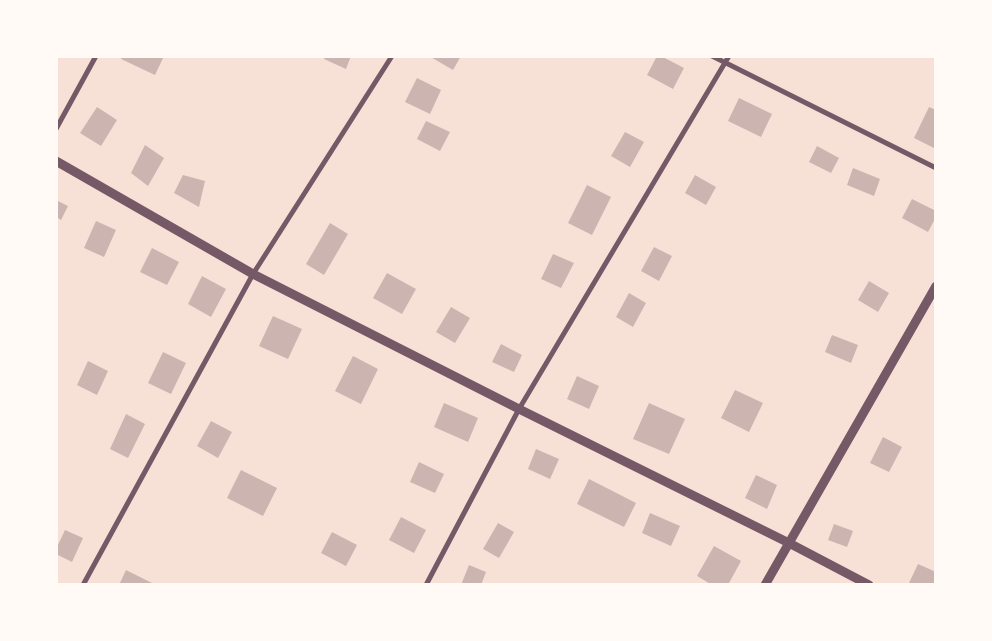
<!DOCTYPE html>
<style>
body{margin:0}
#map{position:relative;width:992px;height:641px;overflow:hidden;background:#f7e1d7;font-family:"Golos Text",sans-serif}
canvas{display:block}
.frame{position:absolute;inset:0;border:58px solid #fffaf5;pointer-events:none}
</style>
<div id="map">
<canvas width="992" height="641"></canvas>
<div class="frame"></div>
</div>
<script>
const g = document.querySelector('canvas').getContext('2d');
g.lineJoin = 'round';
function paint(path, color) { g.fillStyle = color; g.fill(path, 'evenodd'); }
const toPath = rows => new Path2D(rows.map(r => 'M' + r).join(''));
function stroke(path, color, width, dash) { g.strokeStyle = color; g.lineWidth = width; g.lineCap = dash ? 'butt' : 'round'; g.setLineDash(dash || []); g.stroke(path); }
paint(toPath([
 [122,56,164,56,155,75,121,59],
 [326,56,351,56,346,69,324,59],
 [429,56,461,56,453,70],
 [657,56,661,56,684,68,673,89,647,75],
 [417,78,441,90,430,114,405,102],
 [739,98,772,114,761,137,728,121],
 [97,107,117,120,101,146,80,133],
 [929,107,936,110,936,149,914,138],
 [426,121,450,132,440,151,417,139],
 [625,132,644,142,630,167,611,156],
 [145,145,164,158,148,186,131,173],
 [817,146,839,158,831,173,809,162],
 [853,168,880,179,874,196,847,185],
 [183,175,205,181,199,207,174,193],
 [695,175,716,187,706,205,685,193],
 [587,185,611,197,592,235,568,223],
 [912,199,936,211,936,217,928,232,902,218],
 [56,200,68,206,61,220,56,217],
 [96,221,116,230,104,257,84,248],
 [330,223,348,234,324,275,306,264],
 [654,247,672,256,659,281,641,271],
 [152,248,179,262,167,285,140,272],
 [553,254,574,263,561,288,541,279],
 [387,273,416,289,402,314,373,298],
 [202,276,226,289,211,317,188,304],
 [869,281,889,293,878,312,858,300],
 [629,293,646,303,633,327,616,317],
 [451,307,470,318,455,343,436,332],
 [273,316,302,329,288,359,259,346],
 [832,335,858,345,851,363,825,352],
 [501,344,522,355,514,372,492,362],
 [163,352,186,363,171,394,148,383],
 [353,356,378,369,361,404,335,391],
 [88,361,108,371,97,395,77,385],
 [577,376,599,386,589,409,567,399],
 [735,390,763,403,749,432,721,418],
 [444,403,478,418,468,442,434,427],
 [649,403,685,419,669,454,633,439],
 [126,414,145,424,128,458,110,449],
 [211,421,232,432,218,458,197,446],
 [883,437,902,447,889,472,870,463],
 [536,449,559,459,550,479,528,469],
 [419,462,444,474,435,493,410,482],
 [241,470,277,488,263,516,227,498],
 [756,475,777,485,767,509,745,498],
 [589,479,636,503,624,527,577,504],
 [650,513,680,526,671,546,642,533],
 [401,517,426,530,414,553,389,540],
 [498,523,514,532,499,558,483,549],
 [834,524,853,531,847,547,828,540],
 [65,530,83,538,72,562,56,554,56,549],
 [332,532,357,545,346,566,321,553],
 [714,546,741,561,728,585,712,585,697,576],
 [918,564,936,572,936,585,908,585],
 [469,565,486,572,481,585,461,585],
 [126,570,156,585,119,585]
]), '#ccb4b1');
stroke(toPath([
 [712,56,936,168],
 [56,129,96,56],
 [83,585,253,274,392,56],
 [426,585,519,409,729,56]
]), '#755966', 5);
stroke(toPath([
 [56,161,253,274,519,409,789,543,869,585],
 [765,585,936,286]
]), '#755966', 9);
</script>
